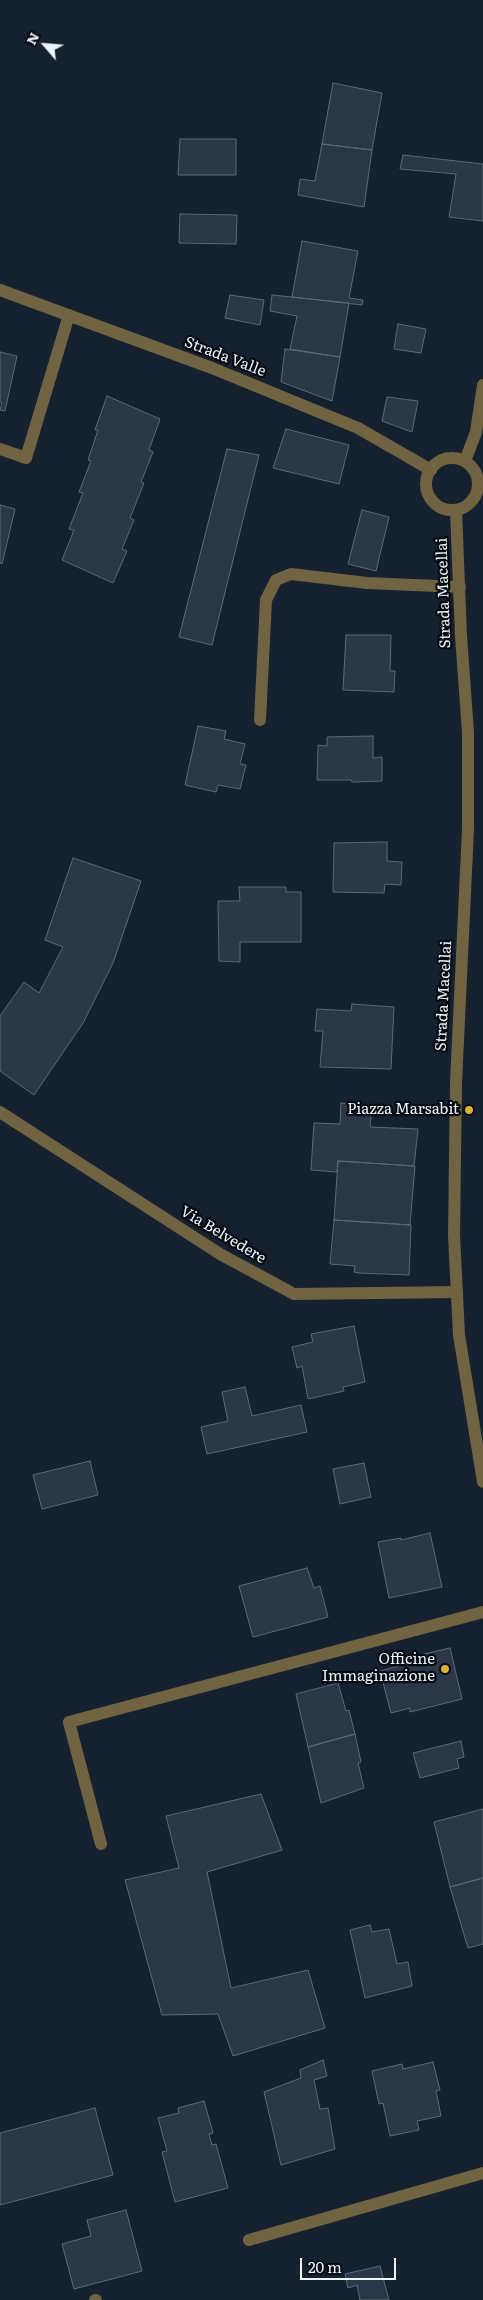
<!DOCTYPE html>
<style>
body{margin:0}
#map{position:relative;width:483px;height:2300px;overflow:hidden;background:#162130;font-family:Literata,serif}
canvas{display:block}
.north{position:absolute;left:20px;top:20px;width:50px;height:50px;-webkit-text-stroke:4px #060b11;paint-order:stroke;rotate:297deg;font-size:14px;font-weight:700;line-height:20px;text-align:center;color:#ecf4fe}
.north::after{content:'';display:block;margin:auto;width:18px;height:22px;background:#ecf4fe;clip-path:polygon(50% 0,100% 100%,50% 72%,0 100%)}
.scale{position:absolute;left:300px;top:2258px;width:96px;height:22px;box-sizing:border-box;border:2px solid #ecf4fe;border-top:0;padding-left:6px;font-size:15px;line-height:18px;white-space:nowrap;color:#ecf4fe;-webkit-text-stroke:4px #060b11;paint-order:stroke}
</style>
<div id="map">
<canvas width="483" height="2300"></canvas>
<div class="north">N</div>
<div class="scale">20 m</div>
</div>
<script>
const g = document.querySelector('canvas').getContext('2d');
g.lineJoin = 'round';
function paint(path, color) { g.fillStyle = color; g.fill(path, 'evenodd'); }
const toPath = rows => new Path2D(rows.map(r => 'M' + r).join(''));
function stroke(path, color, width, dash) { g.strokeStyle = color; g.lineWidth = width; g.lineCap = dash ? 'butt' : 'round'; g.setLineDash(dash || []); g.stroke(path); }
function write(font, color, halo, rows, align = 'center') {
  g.font = font + ' Literata,serif'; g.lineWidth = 4.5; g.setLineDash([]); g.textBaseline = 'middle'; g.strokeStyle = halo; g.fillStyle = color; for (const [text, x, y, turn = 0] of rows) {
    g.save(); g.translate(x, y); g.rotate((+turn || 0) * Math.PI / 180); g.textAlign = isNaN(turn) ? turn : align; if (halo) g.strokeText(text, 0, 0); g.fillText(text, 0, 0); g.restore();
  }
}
const building = toPath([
 [333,83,382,93,372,150,322,144,333,83],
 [180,139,236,139,236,175,178,175,180,139],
 [322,144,372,150,364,207,298,195,300,179,315,181,322,144],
 [403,155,483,164,483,221,449,217,456,174,400,169,403,155],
 [180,214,237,215,236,244,179,243,180,214],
 [302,241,358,251,349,298,363,300,362,305,292,297,302,241],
 [230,295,264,300,260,325,225,318,230,295],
 [272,295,349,303,340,357,290,349,297,316,270,311,272,295],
 [398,324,426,329,421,353,394,349,398,324],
 [285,349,340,357,332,401,281,382,285,349],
 [0,352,17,356,5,411,0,410,2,403,0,402,0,352],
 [107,396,160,419,149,450,153,452,141,482,144,483,130,518,134,520,122,549,127,551,113,583,62,560,74,530,69,529,83,493,79,492,91,461,88,460,98,430,95,430,107,396],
 [387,397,418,401,412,432,382,421,387,397],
 [286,429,349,445,339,484,273,468,286,429],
 [227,449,259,455,212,645,179,637,227,449],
 [0,505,15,509,2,564,0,563,0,505],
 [362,510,389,517,376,571,348,564,362,510],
 [346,635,391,635,390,671,395,671,394,692,343,690,346,635],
 [198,726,226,731,224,739,245,744,240,764,246,765,240,789,218,785,216,792,185,785,198,726],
 [373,736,373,758,382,757,382,781,352,782,351,780,317,780,318,745,327,746,327,737,373,736],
 [387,842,387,861,402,862,401,885,385,884,384,893,333,892,334,843,387,842],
 [73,858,141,881,113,963,83,1023,34,1095,0,1071,0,1016,24,982,39,993,63,947,45,940,73,858],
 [239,887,286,887,286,892,301,892,301,942,240,942,240,962,219,961,218,901,240,901,239,887],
 [352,1004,394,1007,391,1069,320,1067,323,1031,315,1031,317,1009,351,1011,352,1004],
 [341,1103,372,1106,370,1127,418,1129,414,1166,338,1161,337,1172,311,1170,314,1123,340,1124,341,1103],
 [338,1161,415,1166,410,1225,334,1220,338,1161],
 [334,1220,411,1225,409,1275,359,1273,354,1272,355,1266,330,1264,334,1220],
 [354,1326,365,1382,343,1387,344,1391,308,1399,302,1366,297,1368,292,1347,313,1342,311,1334,354,1326],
 [245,1387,252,1416,301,1405,307,1432,207,1454,201,1427,228,1421,222,1392,245,1387],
 [90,1461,98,1495,42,1509,33,1475,90,1461],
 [364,1463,371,1497,340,1504,333,1469,364,1463],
 [430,1533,442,1587,389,1598,378,1542,401,1538,401,1540,430,1533],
 [307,1568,314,1588,320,1586,328,1617,253,1637,239,1586,307,1568],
 [450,1648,462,1699,410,1712,410,1708,391,1713,380,1671,399,1666,398,1660,450,1648],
 [338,1683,346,1711,349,1710,355,1734,308,1747,296,1694,338,1683],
 [355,1734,361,1762,358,1763,364,1788,321,1803,308,1747,355,1734],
 [461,1741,464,1757,457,1759,459,1768,420,1778,413,1753,461,1741],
 [261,1794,282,1850,207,1872,231,1988,308,1970,325,2028,233,2056,218,2014,162,2015,125,1880,179,1868,166,1816,261,1794],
 [483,1809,483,1878,450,1887,434,1822,483,1809],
 [483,1878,483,1944,468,1948,450,1887,483,1878],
 [370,1925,372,1932,389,1929,397,1964,408,1962,412,1986,365,1998,350,1930,370,1925],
 [323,2060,327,2076,314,2080,320,2109,328,2108,335,2149,281,2165,264,2092,301,2078,300,2070,323,2060],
 [433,2062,440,2090,436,2091,441,2116,417,2121,419,2130,390,2136,383,2103,379,2104,372,2071,402,2064,403,2069,433,2062],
 [204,2101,213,2133,209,2134,212,2145,216,2144,228,2188,175,2202,162,2152,167,2151,158,2118,179,2113,178,2108,204,2101],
 [95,2108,113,2175,0,2205,0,2133,95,2108],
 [126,2210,142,2271,74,2289,62,2244,91,2236,87,2220,126,2210],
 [380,2266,389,2300,360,2300,357,2285,348,2288,345,2274,380,2266]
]);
paint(building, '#2b3646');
stroke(building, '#5c697b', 1);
stroke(toPath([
 [0,449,26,458,69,315],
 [260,720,266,600,276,580,291,574,367,583,460,587],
 [101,1844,69,1722,483,1612],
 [249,2240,483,2173],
 [95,2300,96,2300]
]), '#706341', 12);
stroke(toPath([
 [0,290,212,368,358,428,431,470],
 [0,1112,220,1254,294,1294,457,1292]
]), '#706341', 12);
stroke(toPath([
 '426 484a26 26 0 1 1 52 0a26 26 0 1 1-52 0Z',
 [465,461,476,432,483,385],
 [456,510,461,636,468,732,468,829,456,1083,454,1235,459,1335,483,1482]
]), '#706341', 12);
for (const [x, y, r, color] of [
 [469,1110,5,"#dbb233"],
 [445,1669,5,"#dbb233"]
]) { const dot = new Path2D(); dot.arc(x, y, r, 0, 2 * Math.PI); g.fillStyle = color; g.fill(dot); stroke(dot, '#060b11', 2); }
write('15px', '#ecf4fe', '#060b11', [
 ["Strada Valle",225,357,21],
 ["Strada Macellai",444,593,-92],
 ["Strada Macellai",444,996,-87],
 ["Via Belvedere",223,1235,31]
]);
write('15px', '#ecf4fe', '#060b11', [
 ["Piazza Marsabit",459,1110],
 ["Officine",435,1660],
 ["Immaginazione",435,1677]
], 'right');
</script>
